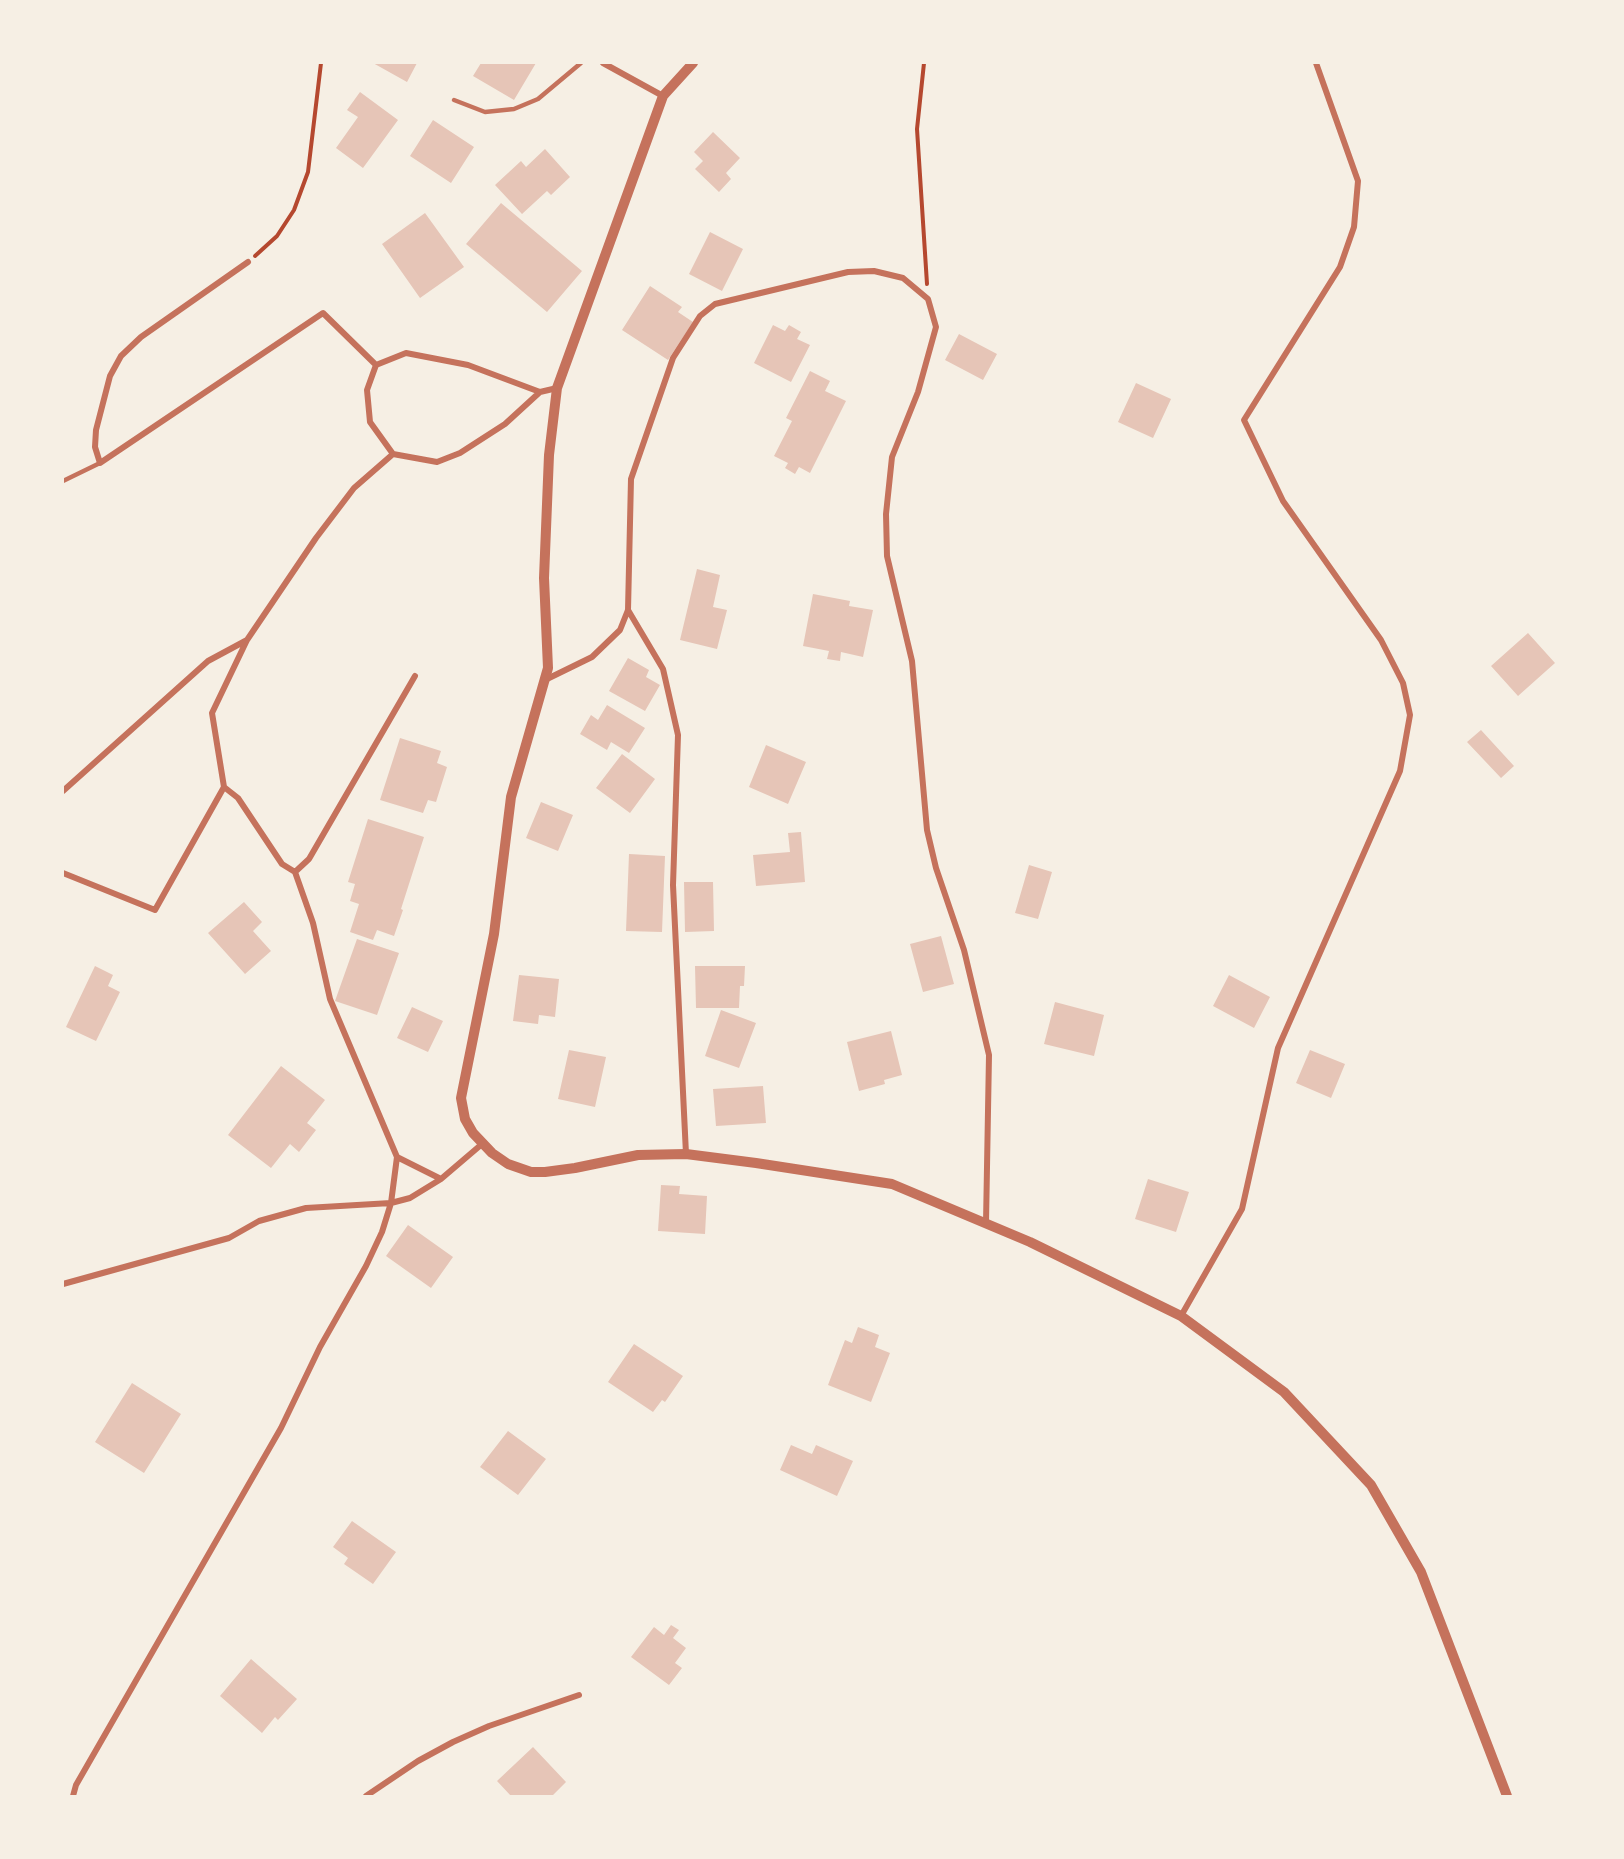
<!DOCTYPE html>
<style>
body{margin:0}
#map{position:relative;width:1624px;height:1859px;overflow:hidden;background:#f6efe4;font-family:Rubik,sans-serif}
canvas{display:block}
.frame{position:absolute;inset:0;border:64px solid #f6efe4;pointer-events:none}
</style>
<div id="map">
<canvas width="1624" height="1859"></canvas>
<div class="frame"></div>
</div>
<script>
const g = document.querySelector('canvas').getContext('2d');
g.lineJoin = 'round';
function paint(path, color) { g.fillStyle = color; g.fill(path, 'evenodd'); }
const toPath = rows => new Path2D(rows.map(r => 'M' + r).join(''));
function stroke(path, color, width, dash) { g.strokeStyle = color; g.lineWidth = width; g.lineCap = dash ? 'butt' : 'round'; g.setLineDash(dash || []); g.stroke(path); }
paint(toPath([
 [373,63,417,63,407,82],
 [481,63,536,63,514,100,473,76],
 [360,92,398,120,363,168,336,148,358,117,347,110],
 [433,120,474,147,451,183,410,156],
 [713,132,740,158,726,173,731,179,719,192,695,169,703,161,694,152],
 [545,149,570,177,551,195,547,191,522,214,495,185,521,161,526,167],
 [501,203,582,271,547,312,466,244],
 [425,213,464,267,420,298,382,244],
 [710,232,743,249,722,291,689,274],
 [650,286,682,307,678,312,693,322,668,360,622,330],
 [773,325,785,331,789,325,801,332,797,339,810,345,791,382,754,363],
 [959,334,997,354,983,380,945,360],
 [810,371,830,381,825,391,846,401,810,473,799,467,795,474,785,468,788,463,774,456,792,421,786,418],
 [1136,383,1171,399,1153,438,1118,422],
 [697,569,720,575,713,607,727,610,717,649,680,640],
 [813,594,850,601,849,606,873,610,863,657,841,652,840,661,827,659,829,651,803,646],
 [1528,633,1555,663,1518,696,1491,666],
 [628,658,649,670,646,677,660,685,645,711,609,691],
 [607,705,645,728,629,753,611,742,607,750,580,734,591,715,598,720],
 [1481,730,1514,766,1501,778,1467,742],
 [400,738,441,751,437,763,447,767,436,802,428,800,423,813,380,800],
 [766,745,806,762,788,804,749,787],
 [622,754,655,779,630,813,596,788],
 [541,802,573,815,558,851,526,838],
 [368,819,424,837,401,909,403,910,394,936,377,930,373,940,350,932,359,904,350,901,355,884,348,882],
 [801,832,805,882,756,886,753,855,790,852,788,833],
 [629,854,665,856,662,932,626,931],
 [1029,865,1052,872,1038,919,1015,913],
 [684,882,713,882,714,931,685,932],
 [244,902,262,922,253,931,271,951,245,974,208,933],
 [941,936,954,984,923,992,910,944],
 [357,939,399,953,377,1015,335,1001],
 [95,966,113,975,108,986,120,992,96,1041,66,1027],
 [695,966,745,966,744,986,740,986,739,1008,696,1008],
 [519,975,559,979,555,1017,539,1015,538,1024,513,1021],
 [1229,975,1270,997,1254,1028,1213,1006],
 [1055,1002,1104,1015,1094,1056,1044,1044],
 [412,1007,443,1021,428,1052,397,1038],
 [721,1010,756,1023,739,1068,705,1056],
 [891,1031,902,1075,884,1080,885,1084,859,1091,847,1042],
 [569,1050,606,1057,595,1107,558,1099],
 [1310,1050,1345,1064,1331,1098,1296,1083],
 [281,1066,325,1100,307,1123,316,1130,299,1152,290,1144,271,1168,228,1135],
 [763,1086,766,1123,716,1126,713,1089],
 [1148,1179,1189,1192,1176,1232,1135,1219],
 [661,1185,680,1186,679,1194,707,1196,705,1234,658,1231],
 [408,1225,453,1257,431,1288,386,1256],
 [858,1327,879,1335,875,1347,890,1353,871,1402,828,1385,845,1340,852,1343],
 [634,1344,683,1376,665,1402,662,1400,653,1412,608,1382],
 [132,1383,181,1414,144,1473,95,1442],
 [508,1431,546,1459,518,1495,480,1467],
 [791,1445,812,1454,816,1445,853,1461,837,1496,780,1470],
 [352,1521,396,1552,373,1584,344,1564,348,1558,333,1547],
 [671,1625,679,1630,673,1638,686,1648,675,1663,682,1668,669,1685,631,1657,654,1627,664,1635],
 [251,1659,297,1699,278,1720,275,1717,262,1733,220,1696],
 [533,1747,566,1782,552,1796,511,1796,497,1781]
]), '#e6c5b7');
stroke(toPath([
 [924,63,917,129,927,284],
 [255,256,277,236,294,210,308,172,321,63]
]), '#b5482f', 4);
stroke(toPath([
 [454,100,485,112,514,109,538,99,581,63],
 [63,481,100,463]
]), '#c5725c', 4.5);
stroke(toPath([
 [603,63,663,96],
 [248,262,141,337,121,356,110,376,96,430,95,447,100,463,323,313,376,365,406,353,468,365,540,392],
 [376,365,367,390,370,422,393,454],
 [628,610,663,669,678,735,673,885,686,1154],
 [545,680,592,657,620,630,628,610,631,479,673,358,700,316,715,304,848,272,874,271,903,278,928,299,936,327,918,392,892,457,886,514,887,556,912,661,927,830,936,868,964,950,989,1055,986,1223],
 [63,791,208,661,247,640],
 [295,872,309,859,415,676],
 [63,873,155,910,224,787],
 [397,1157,441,1179],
 [63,1284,229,1238,259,1221,306,1208,391,1203,410,1198,441,1179,482,1144],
 [1181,1316,1242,1209,1278,1048,1400,771,1410,715,1403,683,1381,640,1283,501,1244,420,1340,267,1354,227,1358,181,1316,63],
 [73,1796,76,1785,281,1428,320,1347,366,1266,382,1232,391,1203,397,1157,330,999,313,923,295,872,282,864,238,798,224,787,212,713,247,640,316,538,354,488,393,454,437,462,460,453,505,424,540,392,557,388],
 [366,1796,418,1761,453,1742,489,1726,579,1695]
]), '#c5725c', 6);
stroke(toPath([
 [693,63,663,96,557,388,549,455,544,578,548,668,511,797,494,934,461,1098,465,1119,473,1133,492,1153,508,1164,531,1172,545,1172,575,1168,638,1155,686,1154,756,1163,892,1184,1030,1242,1181,1316,1284,1392,1371,1485,1421,1572,1507,1796]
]), '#c5725c', 10);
</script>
